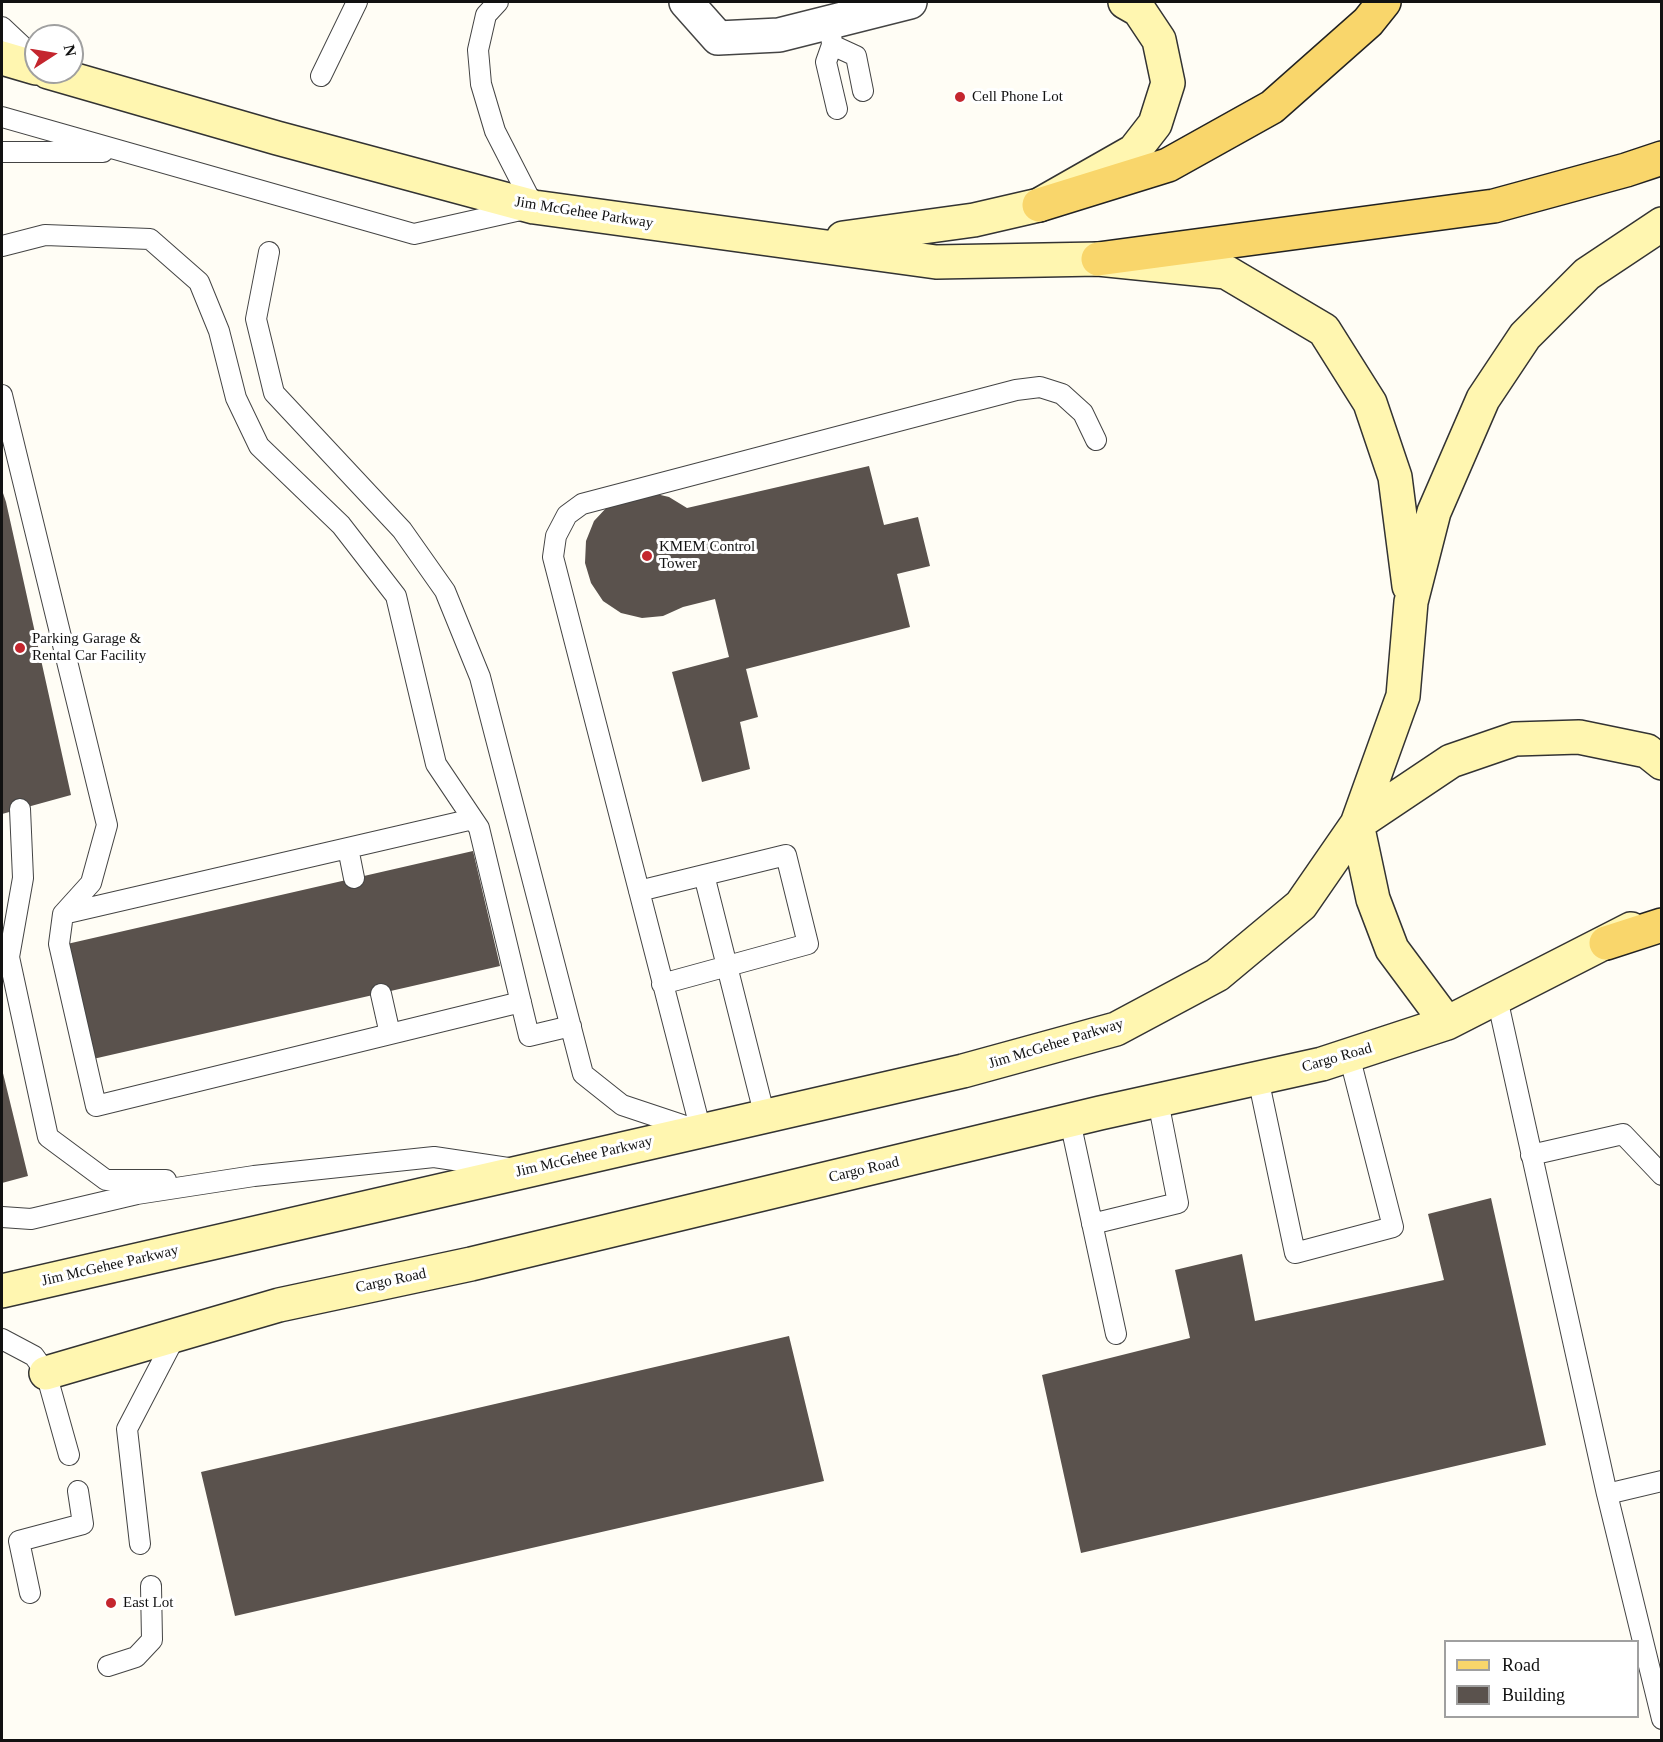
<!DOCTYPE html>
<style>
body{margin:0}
#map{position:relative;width:1663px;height:1742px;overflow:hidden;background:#fffdf5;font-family:"Times New Roman",serif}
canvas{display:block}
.frame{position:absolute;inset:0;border:3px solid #111;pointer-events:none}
.legend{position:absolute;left:1444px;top:1640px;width:195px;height:78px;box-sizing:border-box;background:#fff;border:2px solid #a0a0a0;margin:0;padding:8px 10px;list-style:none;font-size:18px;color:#111}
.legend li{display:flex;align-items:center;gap:12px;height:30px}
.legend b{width:30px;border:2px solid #a0a0a0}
.north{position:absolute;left:24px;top:24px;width:60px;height:60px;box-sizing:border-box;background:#fff;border:2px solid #a0a0a0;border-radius:50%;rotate:78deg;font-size:16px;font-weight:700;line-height:24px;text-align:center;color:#111}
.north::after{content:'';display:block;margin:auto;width:21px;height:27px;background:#c4262e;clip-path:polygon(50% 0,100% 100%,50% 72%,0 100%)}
</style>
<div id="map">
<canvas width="1663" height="1742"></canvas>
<div class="frame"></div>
<ul class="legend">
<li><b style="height:8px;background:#f9d66b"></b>Road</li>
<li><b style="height:16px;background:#5a524d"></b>Building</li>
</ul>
<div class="north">N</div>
</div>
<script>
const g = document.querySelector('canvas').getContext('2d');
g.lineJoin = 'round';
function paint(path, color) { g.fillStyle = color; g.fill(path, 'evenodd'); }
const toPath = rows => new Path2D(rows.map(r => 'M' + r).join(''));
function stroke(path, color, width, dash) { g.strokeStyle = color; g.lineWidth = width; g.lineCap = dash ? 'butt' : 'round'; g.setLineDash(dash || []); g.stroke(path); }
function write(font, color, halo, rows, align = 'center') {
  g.font = font + ' "Times New Roman",serif'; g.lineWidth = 6; g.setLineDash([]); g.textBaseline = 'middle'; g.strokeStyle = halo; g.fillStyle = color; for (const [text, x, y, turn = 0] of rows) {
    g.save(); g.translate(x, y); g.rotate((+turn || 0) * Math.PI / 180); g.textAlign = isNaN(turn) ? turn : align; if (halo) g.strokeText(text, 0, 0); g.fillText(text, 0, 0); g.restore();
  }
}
paint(toPath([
 [869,466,884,525,918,517,930,566,897,574,910,627,746,669,758,717,740,722,750,769,702,782,672,672,729,657,715,599,683,607,663,616,642,618,621,613,603,601,591,583,585,563,586,541,594,521,608,506,648,492,669,497,687,508],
 [2,490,6,502,71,795,2,814],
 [473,851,500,966,93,1059,67,944],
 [2,1069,28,1176,2,1183],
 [1491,1198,1546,1445,1081,1553,1042,1375,1190,1338,1175,1270,1242,1254,1255,1321,1444,1280,1428,1214],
 [789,1336,824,1481,235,1616,201,1472]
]), '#5a524d');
const lane = toPath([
 [830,21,832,45,826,62,837,109],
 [2,27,36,59],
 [832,45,856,56,863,91],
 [321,76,357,2],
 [2,117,414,234,534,207,495,131,481,84,478,50,486,15,498,2],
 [2,152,103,152],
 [2,246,45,235,150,239,199,282,219,331,236,398,259,446,341,525,396,596,436,764,479,828,529,1036,571,1026],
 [269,252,256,319,274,393,402,530,445,591,480,677,583,1074,622,1105,694,1129],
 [2,395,107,825,91,883,63,914,59,944,96,1106,521,1002],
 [20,809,23,878,9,957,48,1137,106,1180,166,1180],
 [348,848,354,878],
 [704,875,765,1117],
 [639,891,786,855,808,944,662,984],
 [63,914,473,819],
 [381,994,390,1034],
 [1497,998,1607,1494,1662,1481],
 [1258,1078,1295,1253,1393,1227,1349,1055],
 [1070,1121,1116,1334],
 [701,1131,553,557,556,536,567,515,582,504,1016,390,1040,387,1062,394,1083,413,1096,440],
 [1531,1155,1623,1134,1662,1175],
 [2,1217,31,1219,137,1194,254,1176,434,1157,508,1168],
 [1092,1224,1178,1203,1158,1101],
 [2,1339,34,1356,46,1373,69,1455],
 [1607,1494,1662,1719],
 [140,1544,127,1429,176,1335],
 [30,1593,19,1541,83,1524,78,1491],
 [108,1666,136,1657,152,1640,151,1586]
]);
const street = toPath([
 [686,2,718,38,779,35,910,2]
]);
const secondary = toPath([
 [2,58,36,68],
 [48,72,277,138,534,207,936,262,1098,259,1226,272,1324,330,1370,403,1395,477,1409,586],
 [843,238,974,220,1039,205,1134,151,1155,124,1168,83,1159,40,1139,10,1125,2],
 [1357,824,1451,761,1515,739,1579,737,1647,751,1662,763],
 [1357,824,1373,899,1392,949,1447,1023],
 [2,1291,963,1071,1116,1029,1217,975,1301,905,1357,824,1403,696,1411,602,1434,512,1483,399,1525,336,1587,274,1662,224],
 [46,1373,279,1305,471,1264,1100,1113,1322,1064,1447,1023,1631,929]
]);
const primary = toPath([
 [1039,205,1168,165,1272,107,1368,22,1384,2],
 [1098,259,1494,206,1626,170,1662,158],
 [1606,943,1662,925]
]);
stroke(lane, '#444', 22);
stroke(street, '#444', 36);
stroke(secondary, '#333', 36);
stroke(primary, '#222', 36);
stroke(lane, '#fff', 20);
stroke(street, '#fff', 33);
stroke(secondary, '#fff6b0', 33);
stroke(primary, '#f9d66b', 33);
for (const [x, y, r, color] of [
 [960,97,6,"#c4262e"],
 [647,556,6,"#c4262e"],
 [20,648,6,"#c4262e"],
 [111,1603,6,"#c4262e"]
]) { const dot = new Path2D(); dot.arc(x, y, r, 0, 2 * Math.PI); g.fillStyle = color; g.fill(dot); stroke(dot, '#fff', 2); }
write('15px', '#111', '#fff', [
 ["Cell Phone Lot",972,97],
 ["KMEM Control",659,547],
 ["Tower",659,564],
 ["Parking Garage &",32,639],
 ["Rental Car Facility",32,656],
 ["East Lot",123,1603]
], 'left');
write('15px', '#111', '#fff', [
 ["Jim McGehee Parkway",584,213,9],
 ["Jim McGehee Parkway",1056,1044,-17],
 ["Cargo Road",1337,1058,-16],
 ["Jim McGehee Parkway",584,1157,-13],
 ["Cargo Road",864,1170,-13],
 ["Jim McGehee Parkway",110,1266,-13],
 ["Cargo Road",391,1281,-12]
]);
</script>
